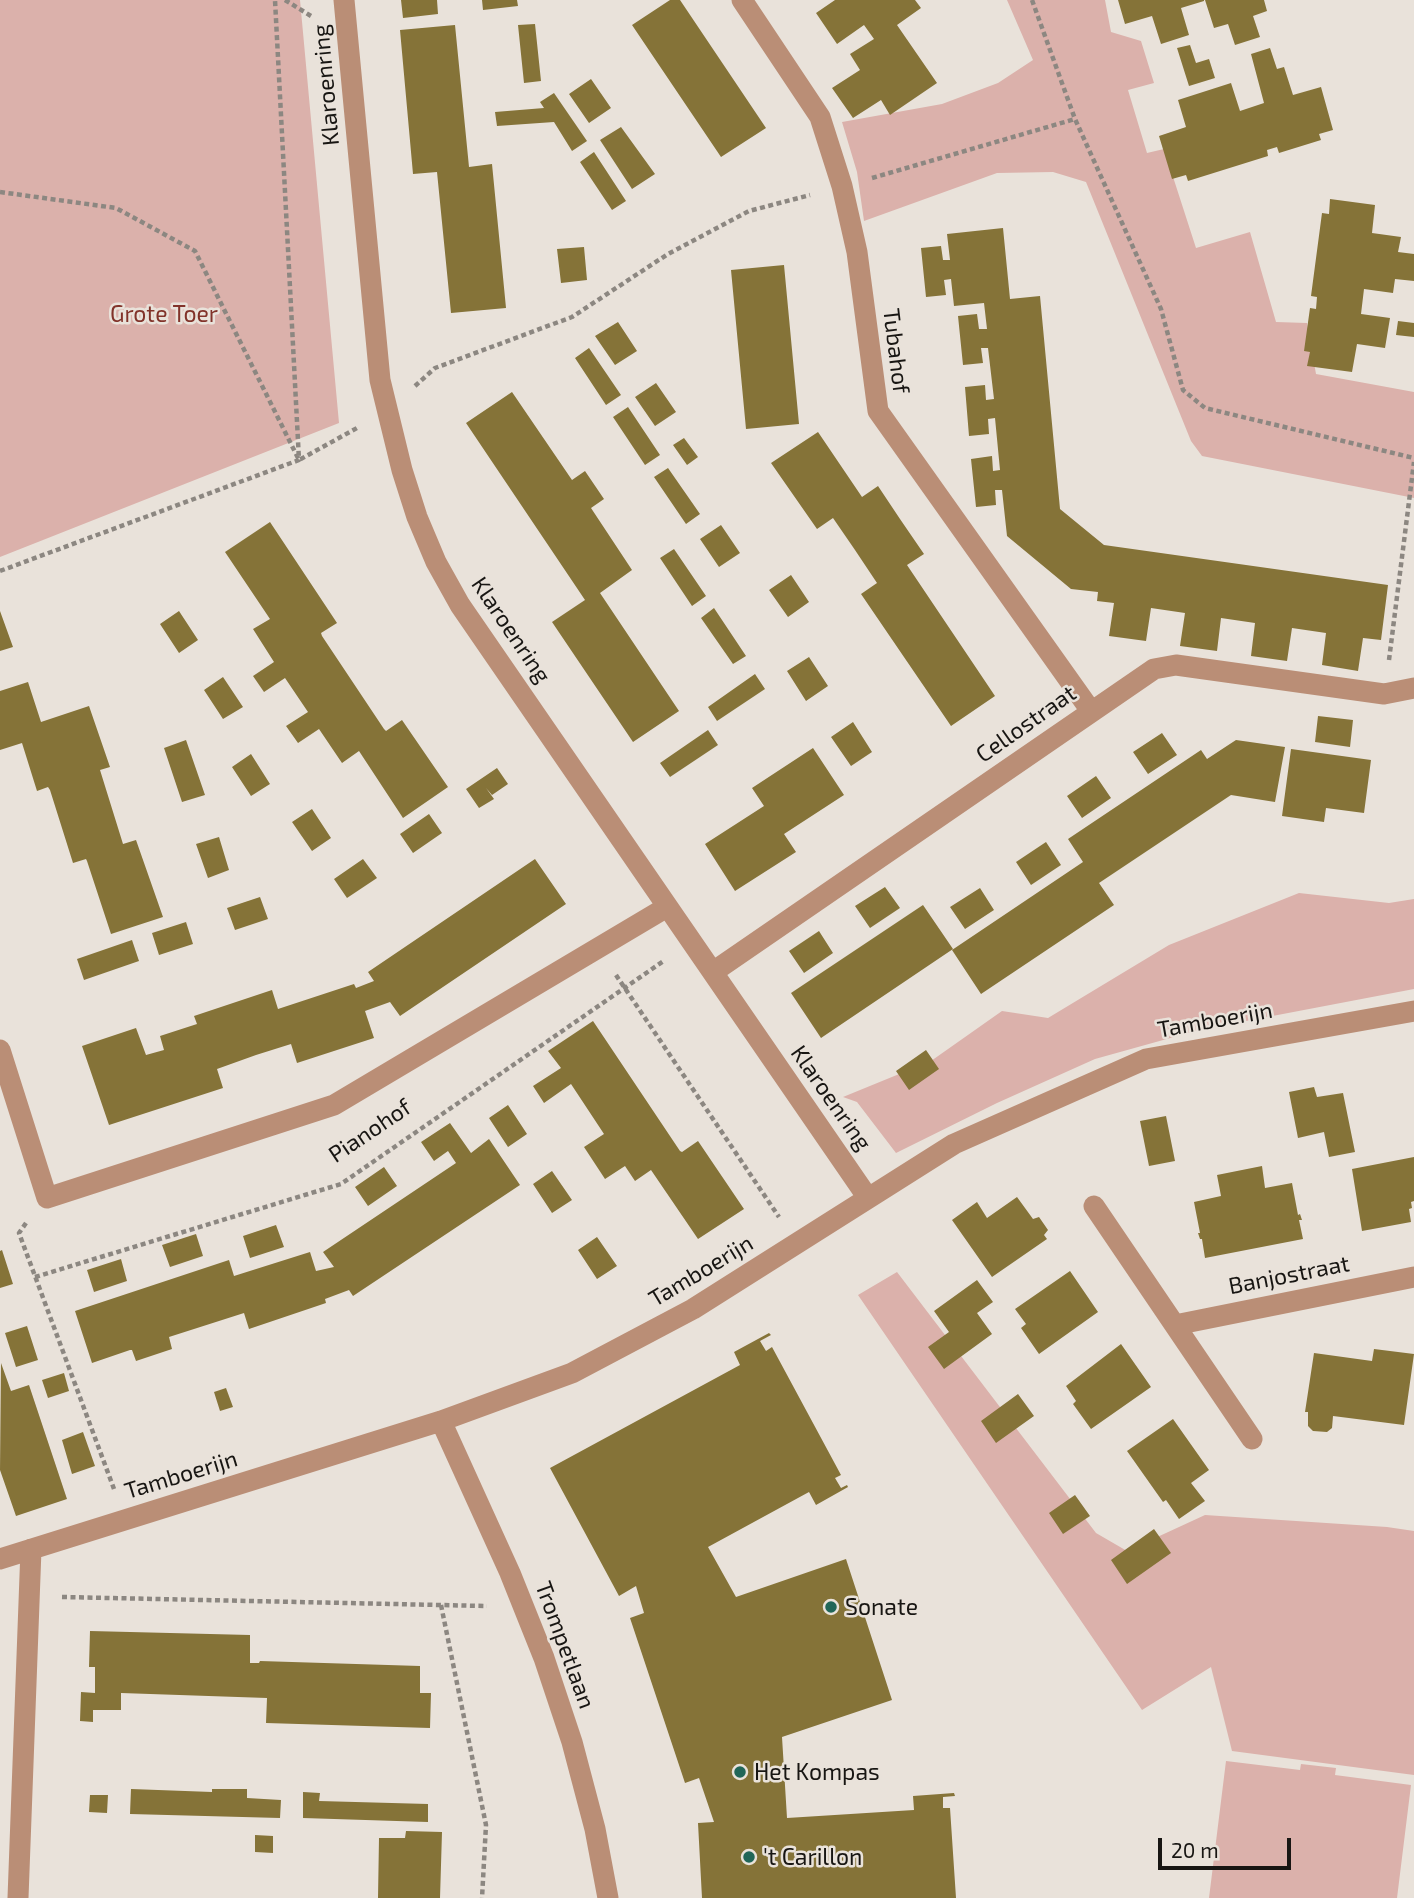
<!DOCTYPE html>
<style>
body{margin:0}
#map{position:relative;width:1414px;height:1898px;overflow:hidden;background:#e9e2da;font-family:"Exo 2",sans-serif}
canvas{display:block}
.scale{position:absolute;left:1158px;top:1838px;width:133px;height:32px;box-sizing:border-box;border:4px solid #181613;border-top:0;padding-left:9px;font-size:21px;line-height:24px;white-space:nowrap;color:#181613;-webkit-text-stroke:5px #e9e2da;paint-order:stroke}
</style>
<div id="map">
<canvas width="1414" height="1898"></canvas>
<div class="scale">20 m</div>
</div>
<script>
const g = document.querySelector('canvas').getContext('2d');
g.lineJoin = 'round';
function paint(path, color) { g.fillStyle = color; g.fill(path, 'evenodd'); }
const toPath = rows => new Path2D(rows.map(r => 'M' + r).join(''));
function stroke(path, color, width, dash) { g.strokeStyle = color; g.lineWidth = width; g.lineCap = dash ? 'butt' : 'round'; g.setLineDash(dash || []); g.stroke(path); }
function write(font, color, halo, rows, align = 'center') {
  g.font = font + ' "Exo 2",sans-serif'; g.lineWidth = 5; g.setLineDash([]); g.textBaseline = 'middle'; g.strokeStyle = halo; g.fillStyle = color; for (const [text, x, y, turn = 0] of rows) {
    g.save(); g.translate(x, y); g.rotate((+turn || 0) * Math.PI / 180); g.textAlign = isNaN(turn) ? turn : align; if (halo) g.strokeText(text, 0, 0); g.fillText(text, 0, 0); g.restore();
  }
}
paint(toPath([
 [0,0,300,0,339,423,0,557],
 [1007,0,1105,0,1111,32,1141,41,1154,83,1128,90,1147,153,1164,149,1196,248,1250,232,1276,322,1307,323,1316,374,1414,392,1414,498,1202,456,1191,441,1086,182,1053,172,997,173,864,221,857,172,842,122,942,104,998,83,1033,60],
 [1299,893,1389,903,1414,899,1414,989,1199,1030,1095,1059,997,1103,896,1153,857,1102,843,1097,931,1061,1002,1011,1048,1018,1169,945],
 [897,1272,1096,1533,1127,1551,1205,1515,1387,1527,1414,1531,1414,1775,1232,1751,1211,1667,1142,1710,858,1295],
 [1226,1761,1300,1770,1301,1764,1336,1768,1335,1775,1411,1785,1397,1898,1209,1898]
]), '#dbb1ab');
paint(toPath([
 [401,0,437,0,438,14,403,18],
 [482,0,517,0,518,6,483,10],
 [670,0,680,0,766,128,721,157,632,25],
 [835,0,915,0,921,8,897,25,937,83,890,115,881,100,853,118,832,88,860,70,850,54,874,39,864,25,837,44,816,13],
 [1118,0,1204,0,1204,1,1181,8,1189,35,1161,44,1152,16,1125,24],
 [1205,0,1264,0,1267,11,1253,16,1260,37,1235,45,1228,24,1214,28],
 [535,24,541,81,524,83,518,25],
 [455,25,469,167,492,164,506,308,451,313,437,172,413,174,400,30],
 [1190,45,1196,63,1209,59,1215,78,1189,86,1177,48],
 [1270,48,1277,69,1284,67,1293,95,1321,87,1333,130,1319,134,1321,140,1279,153,1277,147,1267,150,1268,156,1188,181,1186,175,1172,179,1159,136,1186,127,1178,100,1231,83,1240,111,1264,103,1251,54],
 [591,79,611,108,589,123,569,94],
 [554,93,587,141,572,151,554,122,497,126,495,112,544,108,540,102],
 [621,127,655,174,632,189,600,140],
 [594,152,626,201,612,210,580,162],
 [1330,199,1375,205,1372,233,1401,237,1398,252,1414,254,1414,281,1395,279,1393,293,1364,289,1361,314,1390,318,1385,348,1357,344,1352,372,1307,366,1310,352,1304,351,1310,308,1316,309,1317,297,1311,296,1322,213,1329,214],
 [1003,228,1010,299,1040,296,1060,509,1104,545,1388,585,1381,640,1363,638,1358,671,1322,665,1326,633,1292,628,1287,661,1251,656,1255,623,1221,618,1217,651,1180,646,1185,613,1151,608,1146,641,1109,636,1114,603,1097,601,1098,592,1071,589,1007,536,1002,490,995,490,996,505,976,507,971,459,992,456,993,471,1000,470,995,418,988,419,989,434,969,436,965,387,985,385,986,400,994,399,988,348,981,348,983,363,963,365,958,316,977,314,979,329,987,329,984,303,954,306,951,279,944,280,946,295,926,297,921,248,941,246,943,260,950,260,947,234],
 [584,247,587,280,561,283,557,249],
 [784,265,799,424,746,429,731,270],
 [1398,321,1414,323,1414,337,1396,335],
 [618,322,637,351,615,365,595,336],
 [589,348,621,395,606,405,575,358],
 [656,383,676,412,655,426,635,397],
 [512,392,572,480,585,471,604,499,591,508,632,570,600,593,679,711,633,742,552,622,585,600,466,423],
 [628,407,660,455,645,465,613,417],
 [818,432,862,497,878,486,900,519,924,554,907,565,995,696,951,726,861,594,877,583,855,550,833,518,817,529,771,463],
 [684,438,698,457,687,465,673,445],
 [668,468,700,514,686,524,654,477],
 [270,522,337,623,321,633,322,636,384,729,386,731,402,720,448,787,403,818,359,751,342,763,319,729,298,743,286,726,308,712,285,678,264,692,253,676,274,662,253,629,270,619,225,552],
 [721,525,740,553,719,567,700,539],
 [674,549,706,596,692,606,660,558],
 [791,575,809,602,788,617,769,590],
 [714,608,746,656,733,664,701,618],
 [0,611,13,647,0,651],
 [179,611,198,640,179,653,160,624],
 [809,657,828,686,806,701,787,671],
 [755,674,765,689,717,721,708,707],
 [223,677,243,707,223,719,204,690],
 [28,682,41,722,89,706,110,767,100,770,123,844,136,840,163,917,111,934,87,861,86,859,73,863,50,790,48,787,37,791,22,743,0,750,0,691],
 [1318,716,1353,720,1350,747,1315,742],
 [853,722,872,752,851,766,831,737],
 [708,730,718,745,670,777,660,763],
 [1162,733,1177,755,1148,774,1133,752],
 [186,740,205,795,182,802,164,748],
 [1236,740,1285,747,1275,802,1231,795,1099,883,1114,905,981,994,952,950,1083,862,1068,839,1201,750,1207,759],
 [813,748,844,795,784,834,796,852,735,891,705,844,764,806,752,788],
 [1291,749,1371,760,1364,813,1326,808,1324,822,1282,816],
 [251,754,270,784,251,796,232,767],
 [497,768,508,784,492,795,486,788,494,799,479,808,466,789],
 [1096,776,1111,798,1082,818,1067,796],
 [312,809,331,838,312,851,292,822],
 [429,814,442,833,413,853,400,834],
 [219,837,229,870,208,878,196,844],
 [1046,842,1061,865,1031,885,1016,862],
 [363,859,377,878,347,898,334,879],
 [535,859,566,904,400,1016,390,1002,365,1011,374,1038,297,1063,291,1044,256,1055,217,1069,223,1088,109,1125,82,1046,136,1028,146,1055,164,1050,160,1036,197,1024,194,1016,272,990,278,1009,354,984,356,988,374,981,368,972],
 [885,887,900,908,870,928,855,906],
 [980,888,994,910,965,929,950,907],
 [260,897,268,919,235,930,227,908],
 [923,905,953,949,821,1038,791,993],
 [186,922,193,944,159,955,152,933],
 [819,931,833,953,804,973,789,951],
 [132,940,139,961,84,980,77,959],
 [593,1021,680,1151,682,1152,698,1141,744,1209,698,1239,651,1170,635,1181,625,1166,605,1179,584,1147,604,1134,571,1084,544,1103,533,1086,561,1068,548,1051],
 [926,1050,939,1069,909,1090,896,1071],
 [1314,1087,1317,1097,1343,1093,1355,1152,1329,1157,1324,1132,1298,1138,1289,1092],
 [508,1105,527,1134,508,1147,489,1118],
 [1166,1116,1175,1161,1149,1166,1140,1121],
 [450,1123,471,1153,489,1139,520,1185,353,1296,349,1290,325,1299,326,1303,249,1329,244,1313,169,1337,172,1349,136,1361,132,1350,130,1350,92,1363,75,1311,229,1260,234,1276,310,1252,316,1271,334,1267,323,1252,456,1163,448,1151,434,1161,421,1142],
 [1414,1157,1414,1201,1411,1202,1412,1208,1409,1209,1411,1222,1362,1231,1352,1169],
 [1262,1166,1265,1188,1292,1183,1298,1215,1300,1214,1302,1220,1299,1220,1303,1239,1205,1258,1202,1239,1200,1239,1198,1233,1200,1233,1194,1202,1221,1196,1217,1175],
 [384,1167,397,1186,368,1206,355,1187],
 [552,1171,572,1200,552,1213,533,1184],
 [1017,1197,1033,1219,1039,1217,1048,1230,1044,1235,1047,1239,992,1277,952,1220,977,1202,987,1218],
 [276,1225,284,1247,250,1258,243,1236],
 [196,1234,203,1256,170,1267,162,1245],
 [597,1237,617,1266,597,1279,578,1250],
 [2,1250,13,1284,0,1288,0,1251],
 [121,1259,127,1281,94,1292,87,1270],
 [1070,1271,1098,1312,1039,1354,1021,1328,1026,1324,1015,1309],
 [977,1280,993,1302,977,1313,992,1334,944,1369,928,1347,949,1332,934,1311],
 [27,1326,38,1360,16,1367,5,1333],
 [769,1333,771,1335,760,1341,766,1351,772,1347,841,1475,835,1478,841,1488,847,1485,848,1487,816,1505,809,1492,708,1547,736,1597,846,1559,892,1700,782,1737,787,1818,914,1810,913,1796,954,1793,955,1796,943,1797,943,1808,950,1808,956,1898,702,1898,698,1823,714,1822,699,1778,685,1783,630,1618,644,1613,636,1586,619,1596,550,1468,740,1365,734,1352],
 [1121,1344,1151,1387,1091,1429,1073,1404,1076,1401,1066,1386],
 [1374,1349,1414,1354,1404,1425,1333,1416,1332,1428,1327,1432,1313,1431,1308,1426,1308,1412,1305,1412,1314,1353,1372,1361],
 [1,1363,11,1391,29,1385,67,1499,16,1516,0,1470],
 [64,1373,69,1391,48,1398,42,1380],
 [226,1388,233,1407,220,1411,214,1392],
 [1018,1394,1034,1416,996,1443,981,1421],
 [1173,1419,1209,1470,1191,1483,1205,1501,1179,1519,1166,1500,1163,1502,1127,1451],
 [83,1432,95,1466,72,1474,62,1440],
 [1075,1495,1090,1516,1063,1534,1049,1513],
 [1154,1529,1171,1553,1127,1584,1111,1560],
 [90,1631,250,1635,250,1663,259,1663,260,1661,420,1666,420,1693,431,1693,430,1728,266,1723,267,1698,121,1693,121,1710,93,1710,93,1722,80,1721,81,1692,95,1693,95,1667,89,1667],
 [131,1789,212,1792,212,1789,247,1789,247,1798,281,1800,280,1818,130,1814],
 [303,1792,320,1793,319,1801,428,1804,428,1822,303,1818],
 [90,1795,108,1795,107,1813,89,1812],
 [406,1831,442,1832,440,1898,378,1898,379,1838,405,1838],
 [255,1835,273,1836,273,1853,255,1852]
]), '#857338');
stroke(toPath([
 [285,0,311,16],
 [1032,0,1075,119],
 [872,178,1075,119,1161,309,1183,390,1205,408,1414,458],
 [0,192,116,208,195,251,299,460,357,428],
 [415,386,435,368,572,317,668,254,749,211,810,195],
 [0,571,299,460,275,0],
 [1389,660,1414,462],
 [616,975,779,1217],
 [26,1223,19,1233,114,1489],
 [35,1277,341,1184,665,960],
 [62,1597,487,1606],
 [441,1605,486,1825,482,1898]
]), '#8c8781', 4.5, [5, 3.5]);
stroke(toPath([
 [344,0,380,380,402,470,417,517,436,562,460,605,868,1198],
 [742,0,820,117,842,186,857,252,878,411,1091,711],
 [713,972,1154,669,1176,665,1384,694,1414,688],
 [0,1050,47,1198,334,1105,667,907],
 [1094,1206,1252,1439],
 [1175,1325,1414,1277],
 [441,1421,510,1573,544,1658,572,1742,595,1829,608,1898],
 [0,1559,441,1421,572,1373,693,1309,954,1144,1146,1059,1414,1011],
 [18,1898,31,1549]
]), '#ba8e76', 21);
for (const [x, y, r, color] of [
 [831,1607,7,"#216658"],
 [740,1772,7,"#216658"],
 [749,1857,7,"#216658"]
]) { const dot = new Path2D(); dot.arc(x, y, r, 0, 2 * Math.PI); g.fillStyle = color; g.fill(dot); stroke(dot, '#e9e2da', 2.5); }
write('23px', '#181613', '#e9e2da', [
 ["Klaroenring",326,85,-95],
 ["Tubahof",896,351,83],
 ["Klaroenring",511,630,56],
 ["Cellostraat",1026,724,-35],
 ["Tamboerijn",1215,1020,-10],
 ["Klaroenring",831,1098,55],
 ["Pianohof",370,1131,-34],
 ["Tamboerijn",701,1271,-31],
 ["Banjostraat",1289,1275,-11],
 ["Tamboerijn",181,1475,-17],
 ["Trompetlaan",565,1645,70]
]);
write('23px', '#82332a', '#e9e2da', [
 ["Grote Toer",164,314]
]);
write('23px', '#181613', '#e9e2da', [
 ["Sonate",845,1607],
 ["Het Kompas",754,1772],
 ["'t Carillon",763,1857]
], 'left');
</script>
